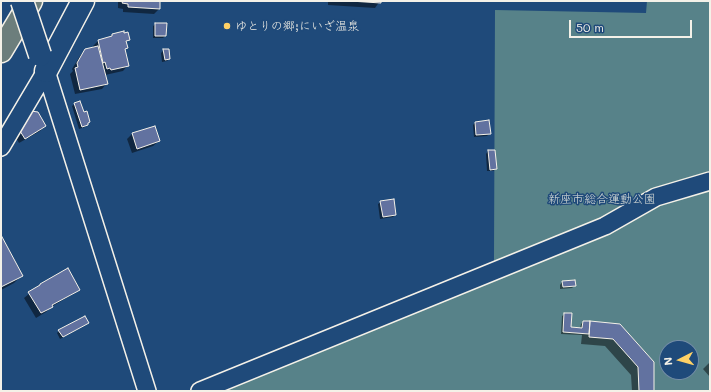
<!DOCTYPE html>
<meta charset="utf-8">
<style>
body{margin:0}
#map{position:relative;width:711px;height:392px;overflow:hidden;background:#1f4a7a;font-family:Mali,sans-serif}
canvas{display:block}
.frame{position:absolute;inset:0;border:2px solid #f4f1e8;pointer-events:none}
.north{position:absolute;left:659px;top:340px;width:40px;height:40px;box-sizing:border-box;background:#1f4a7a;border:1px solid #748da6;border-radius:50%;rotate:264deg;font-size:11px;font-weight:700;line-height:16px;text-align:center;color:#f4f1e8}
.north::after{content:'';display:block;margin:auto;width:14px;height:18px;background:#ffd166;clip-path:polygon(50% 0,100% 100%,50% 72%,0 100%)}
.scale{position:absolute;left:569px;top:20px;width:123px;height:18px;box-sizing:border-box;border:2px solid #f4f1e8;border-top:0;padding-left:5px;font-size:12px;line-height:14px;white-space:nowrap;color:#f4f1e8;-webkit-text-stroke:3px #1f4a7a;paint-order:stroke}
</style>
<div id="map">
<canvas width="711" height="392"></canvas>
<div class="frame"></div>
<div class="north">N</div>
<div class="scale">50 m</div>
</div>
<script>
const g = document.querySelector('canvas').getContext('2d');
g.lineJoin = 'round';
function paint(path, color) { g.fillStyle = color; g.fill(path, 'evenodd'); }
const toPath = rows => new Path2D(rows.map(r => 'M' + r).join(''));
function stroke(path, color, width, dash) { g.strokeStyle = color; g.lineWidth = width; g.lineCap = dash ? 'butt' : 'round'; g.setLineDash(dash || []); g.stroke(path); }
function write(font, color, halo, rows, align = 'center') {
  g.font = font + ' Mali,"Klee One",sans-serif'; g.lineWidth = 3; g.setLineDash([]); g.textBaseline = 'middle'; g.strokeStyle = halo; g.fillStyle = color; for (const [text, x, y, turn = 0] of rows) {
    g.save(); g.translate(x, y); g.rotate((+turn || 0) * Math.PI / 180); g.textAlign = isNaN(turn) ? turn : align; if (halo) g.strokeText(text, 0, 0); g.fillText(text, 0, 0); g.restore();
  }
}
paint(toPath([
 [647,1,710,1,710,391,209,391,494,278,494,255,495,10,646,13],
 [667,348,691,348,691,372,667,372]
]), '#578289');
paint(toPath([
 [118,1,159,1,159,9,154,14,123,12,123,9,118,8],
 [328,1,380,1,375,8,328,5],
 [156,24,165,36,163,38,153,38,153,26],
 [112,35,129,39,125,43,126,48,124,50,128,65,123,71,105,75,107,83,102,89,75,94,70,74,73,71,72,69,80,56,85,50,93,48,93,46,98,41,109,38],
 [164,50,169,59,167,61,162,62,161,53],
 [75,104,87,124,85,127,79,129,72,106],
 [26,118,45,125,40,131,19,143,15,136],
 [475,123,490,133,487,136,474,137,473,125],
 [154,127,159,141,153,146,132,153,127,139,132,134],
 [488,151,496,169,493,171,487,171,486,154],
 [381,202,395,215,393,217,380,219,378,204],
 [1,237,22,275,14,283,1,290],
 [562,282,575,285,572,288,560,289,560,285],
 [40,285,78,289,73,294,51,307,46,312,36,318,24,298],
 [565,314,570,328,580,329,581,324,583,322,620,325,653,391,632,391,631,375,605,346,581,344,582,335,561,334,562,316],
 [85,325,60,339,57,333,59,331],
 [710,362,710,377,703,369]
]), '#0007');
const building = toPath([
 [123,1,160,1,160,9,128,7,128,4,122,3,123,1],
 [350,1,381,1,381,3,350,1],
 [155,23,167,23,166,36,155,36,155,23],
 [124,31,124,33,128,32,130,40,126,41,128,48,125,49,129,66,111,70,110,68,107,69,105,62,103,63,98,40,112,36,112,34,124,31],
 [98,46,108,84,80,90,75,68,78,67,77,63,85,49,98,46],
 [163,49,169,49,170,59,165,60,163,49],
 [80,101,84,112,87,111,90,122,88,123,88,125,82,127,74,103,80,101],
 [31,111,38,112,46,126,25,139,20,131,31,111],
 [489,120,491,134,476,135,475,122,489,120],
 [155,126,160,141,137,149,132,133,155,126],
 [488,150,495,150,497,169,490,170,488,150],
 [394,199,396,215,383,217,380,201,394,199],
 [1,235,23,276,1,287,1,235],
 [68,268,80,290,52,305,53,307,41,313,28,292,40,285,40,284,68,268],
 [575,280,576,286,563,287,562,281,575,280],
 [564,313,572,313,571,327,582,328,583,321,590,321,589,334,563,332,564,313],
 [85,316,89,323,63,337,58,330,85,316],
 [590,321,620,324,654,362,654,391,639,391,638,367,613,339,589,337,590,321]
]);
paint(building, '#6272a0');
stroke(building, '#f4f1e8', 1);
const street = toPath([
 [46,71,147,391],
 [1,147,46,71],
 [200,391,605,226,656,197,710,181]
]);
const secondary = toPath([
 [46,71,83,1]
]);
const highway = toPath([
 [1,51,31,1]
]);
stroke(street, '#f4f1e8', 20);
stroke(secondary, '#f4f1e8', 25);
stroke(highway, '#f4f1e8', 25);
stroke(street, '#1f4a7a', 17);
stroke(secondary, '#1f4a7a', 22);
stroke(highway, '#6c7e7c', 22);
const secondaryBridge = toPath([
 [22,1,40,55]
]);
stroke(secondaryBridge, '#f4f1e8', 25, []);
stroke(secondaryBridge, '#1f4a7a', 22);
for (const [x, y, r, color] of [
 [227,26,4,"#ffd166"]
]) { const dot = new Path2D(); dot.arc(x, y, r, 0, 2 * Math.PI); g.fillStyle = color; g.fill(dot); stroke(dot, '#1f4a7a', 1.5); }
write('12px', '#f4f1e8', '#1f4a7a', [
 ["ゆとりの郷;にいざ温泉",235,26]
], 'left');
write('12px', '#dce0da', '#1f4a7a', [
 ["新座市総合運動公園",602,199]
]);
</script>
